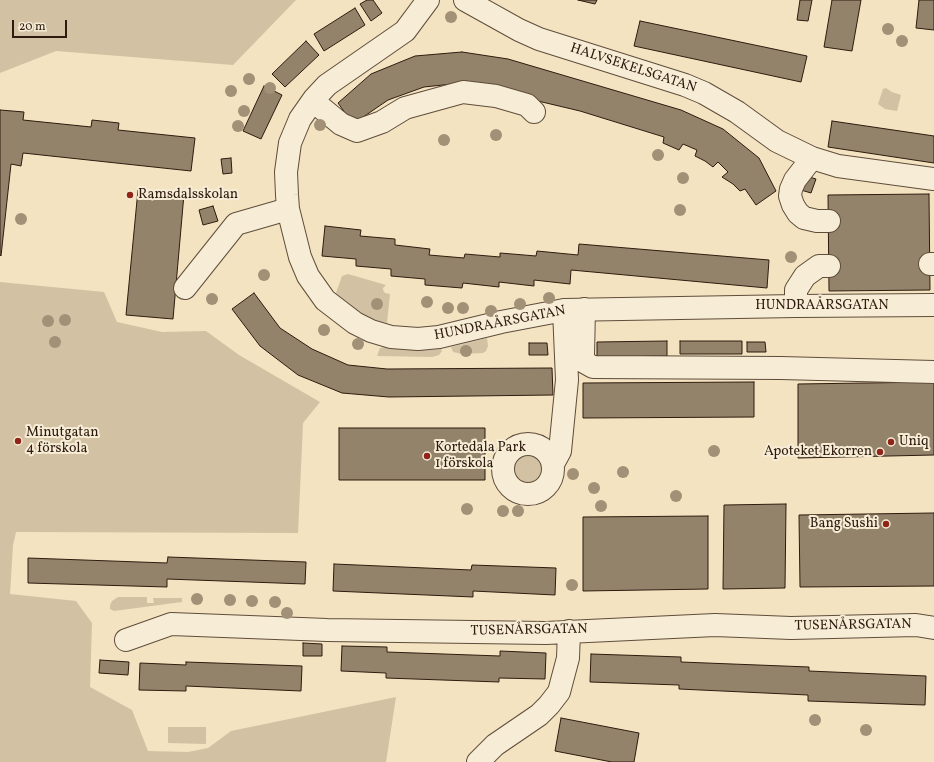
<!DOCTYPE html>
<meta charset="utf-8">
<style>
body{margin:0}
#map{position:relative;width:934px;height:762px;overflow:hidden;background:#f3e3c1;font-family:Vollkorn,serif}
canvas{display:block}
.scale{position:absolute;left:12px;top:20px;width:55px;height:18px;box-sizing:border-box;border:2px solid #2e1b0e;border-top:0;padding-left:5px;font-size:12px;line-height:14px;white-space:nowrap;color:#2e1b0e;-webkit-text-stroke:3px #f7edd7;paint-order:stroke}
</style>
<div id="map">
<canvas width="934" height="762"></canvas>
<div class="scale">20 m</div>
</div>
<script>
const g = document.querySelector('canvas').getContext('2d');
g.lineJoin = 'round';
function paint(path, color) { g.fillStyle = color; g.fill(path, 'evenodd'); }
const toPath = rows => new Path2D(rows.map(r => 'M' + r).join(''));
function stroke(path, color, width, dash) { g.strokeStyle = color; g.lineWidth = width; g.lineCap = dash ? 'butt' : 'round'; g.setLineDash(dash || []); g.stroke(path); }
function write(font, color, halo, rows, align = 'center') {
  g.font = font + ' Vollkorn,serif'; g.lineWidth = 4; g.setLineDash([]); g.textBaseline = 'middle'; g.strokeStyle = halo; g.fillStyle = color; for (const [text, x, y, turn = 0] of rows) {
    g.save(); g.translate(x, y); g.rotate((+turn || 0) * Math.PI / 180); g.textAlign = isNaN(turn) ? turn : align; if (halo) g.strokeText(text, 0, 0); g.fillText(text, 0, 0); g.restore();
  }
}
paint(toPath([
 [0,0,296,0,233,65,56,51,0,73],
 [886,88,892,92,901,95,897,111,885,109,878,104,883,89],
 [348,274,386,285,383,288,383,290,385,293,390,294,387,323,378,321,364,315,349,306,338,296,336,293,342,276],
 [0,282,104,292,117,322,162,332,206,331,239,355,320,402,303,423,298,533,16,532,13,545,10,594,76,601,92,623,90,687,132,710,148,751,188,752,208,748,231,731,396,697,386,762,0,762],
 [487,338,488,346,486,351,483,353,462,354,453,352,451,347],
 [384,347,419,350,441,349,442,351,439,355,432,357,377,356,380,348],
 [536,452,540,453,546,457,547,472,546,477,537,484,529,486,522,485,513,478,511,473,512,464,518,457,527,453],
 [118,597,147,597,147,603,154,603,153,598,182,598,182,602,114,611,110,609,110,605,112,601],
 [168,727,206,727,206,744,168,743]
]), '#d2c1a3');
const building = toPath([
 [367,0,373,0,382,13,371,21,360,4,367,0],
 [578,0,597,0,595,4,578,0],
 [800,0,812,0,808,21,797,20,800,0],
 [832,0,861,0,852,51,824,47,832,0],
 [919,0,934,0,934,30,916,28,919,0],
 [355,8,365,25,324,51,314,34,355,8],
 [640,21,807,56,801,82,634,46,640,21],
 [306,41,319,55,285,87,272,74,306,41],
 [462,52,508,59,681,110,723,129,759,158,776,191,756,205,745,189,740,191,733,184,722,177,728,172,718,162,713,167,705,161,695,156,697,150,683,144,679,150,663,143,664,137,580,111,462,83,424,87,388,100,353,124,338,103,371,74,415,56,462,52],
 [264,86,282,95,261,139,243,131,264,86],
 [0,110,24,112,23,120,91,127,92,120,119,123,118,130,195,138,191,171,23,153,21,166,11,164,1,256,0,255,0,110],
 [832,121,934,136,934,163,828,147,832,121],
 [231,158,232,173,223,174,221,159,231,158],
 [806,176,816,179,811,193,801,190,806,176],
 [138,190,184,194,173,319,126,315,138,190],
 [929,194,930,290,829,291,828,195,929,194],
 [213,206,218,221,203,225,199,210,213,206],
 [325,226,361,230,360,236,395,239,395,245,430,249,429,255,464,258,465,254,500,257,500,253,536,256,537,251,578,255,579,244,769,260,767,288,571,270,570,284,534,280,534,286,499,282,499,287,463,283,462,288,425,285,425,279,391,276,391,269,356,266,356,259,322,256,325,226],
 [254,293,280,328,312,349,348,365,387,369,552,368,553,395,389,397,342,393,298,375,260,346,232,309,254,293],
 [667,341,667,356,597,357,597,342,667,341],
 [680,341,742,341,742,354,680,354,680,341],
 [747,342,765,342,766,352,747,352,747,342],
 [529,343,547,343,548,355,529,355,529,343],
 [754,382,754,417,583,418,583,383,754,382],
 [934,382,934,455,798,458,798,384,934,382],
 [339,428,485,428,485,480,339,480,339,428],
 [786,504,785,588,723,589,724,505,786,504],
 [934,513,934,586,800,587,799,515,934,513],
 [708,516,708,589,583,591,583,517,708,516],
 [168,557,306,562,305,584,167,579,167,587,28,583,28,558,167,563,168,557],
 [334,564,471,570,472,565,556,568,555,595,473,591,473,597,333,591,334,564],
 [303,643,322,644,322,656,303,656,303,643],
 [342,646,387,647,387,652,500,656,500,651,546,653,545,679,499,678,499,682,386,678,386,673,341,671,342,646],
 [591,654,681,657,681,662,809,667,809,671,926,676,925,705,808,701,808,695,679,689,679,685,590,682,591,654],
 [100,660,129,662,128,675,99,673,100,660],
 [186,662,302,666,301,691,186,686,186,691,139,690,140,663,186,665,186,662],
 [561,718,639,733,634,762,612,762,555,751,561,718]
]);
paint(building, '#94836b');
stroke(building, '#2e1b0e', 1);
const minor = toPath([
 [428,0,405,31,327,85,314,99,300,119,290,143,286,172,287,195,288,209,300,257,308,276,325,300,355,323,371,331,391,337,418,339,439,337,501,322,564,310,796,306,934,305],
 [465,0,519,30,539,39,685,85,704,93,737,112,777,141,812,158,838,166,934,179],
 [313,101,341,124,357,131,382,122,405,108,463,92,496,96,527,105,534,112],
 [812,158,795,180,791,189,790,196,793,205,798,213,804,218,817,221,829,221],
 [930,264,934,264],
 [185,288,236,224,288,209],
 [796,306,796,290,805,276,819,266,829,266],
 [584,309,583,355,584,362,593,367,781,368,934,372],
 '503 469a25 25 0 1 1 50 0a25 25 0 1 1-50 0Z',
 [553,464,560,451,567,380,564,310],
 [126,640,171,624,327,630,546,633,715,625,791,628,916,625,934,628],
 [478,762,495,745,539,715,549,705,559,692,568,658,569,631]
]);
stroke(minor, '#5f4d3b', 24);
stroke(minor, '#f7edd7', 22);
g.fillStyle = '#a29077';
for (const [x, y] of [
 [451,17],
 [888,29],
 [902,41],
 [249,79],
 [270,88],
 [231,91],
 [244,111],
 [320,125],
 [238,126],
 [496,135],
 [444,140],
 [658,155],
 [683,178],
 [680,210],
 [21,219],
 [791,257],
 [264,275],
 [549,298],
 [212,299],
 [427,302],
 [377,304],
 [520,304],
 [448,308],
 [463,308],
 [491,311],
 [65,320],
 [48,321],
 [324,330],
 [55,342],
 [358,344],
 [466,351],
 [714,451],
 [623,472],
 [573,474],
 [594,488],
 [676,496],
 [601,506],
 [467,509],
 [503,511],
 [518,511],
 [572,585],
 [197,599],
 [230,600],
 [252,601],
 [275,602],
 [287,613],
 [815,720],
 [866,730]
]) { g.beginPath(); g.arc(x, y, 6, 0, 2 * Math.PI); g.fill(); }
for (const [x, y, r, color] of [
 [130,195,4,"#8f2418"],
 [18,441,4,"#8f2418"],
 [891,442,4,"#8f2418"],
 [880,452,4,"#8f2418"],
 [427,456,4,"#8f2418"],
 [886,524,4,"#8f2418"]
]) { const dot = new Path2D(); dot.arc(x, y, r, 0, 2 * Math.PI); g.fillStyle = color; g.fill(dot); stroke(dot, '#f7edd7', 1.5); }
write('14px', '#2e1b0e', '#f7edd7', [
 ["HALVSEKELSGATAN",633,69,18],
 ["HUNDRAÅRSGATAN",822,306],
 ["HUNDRAÅRSGATAN",500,324,-11],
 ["TUSENÅRSGATAN",853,626,-1],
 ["TUSENÅRSGATAN",529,631,-1]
]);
write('14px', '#2e1b0e', '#f7edd7', [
 ["Ramsdalsskolan",138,195],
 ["Minutgatan",26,433],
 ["4 förskola",26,449],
 ["Uniq",899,442],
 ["Kortedala Park",435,448],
 ["1 förskola",435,464],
 ["Apoteket Ekorren",872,452,"right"],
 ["Bang Sushi",878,524,"right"]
], 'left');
</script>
